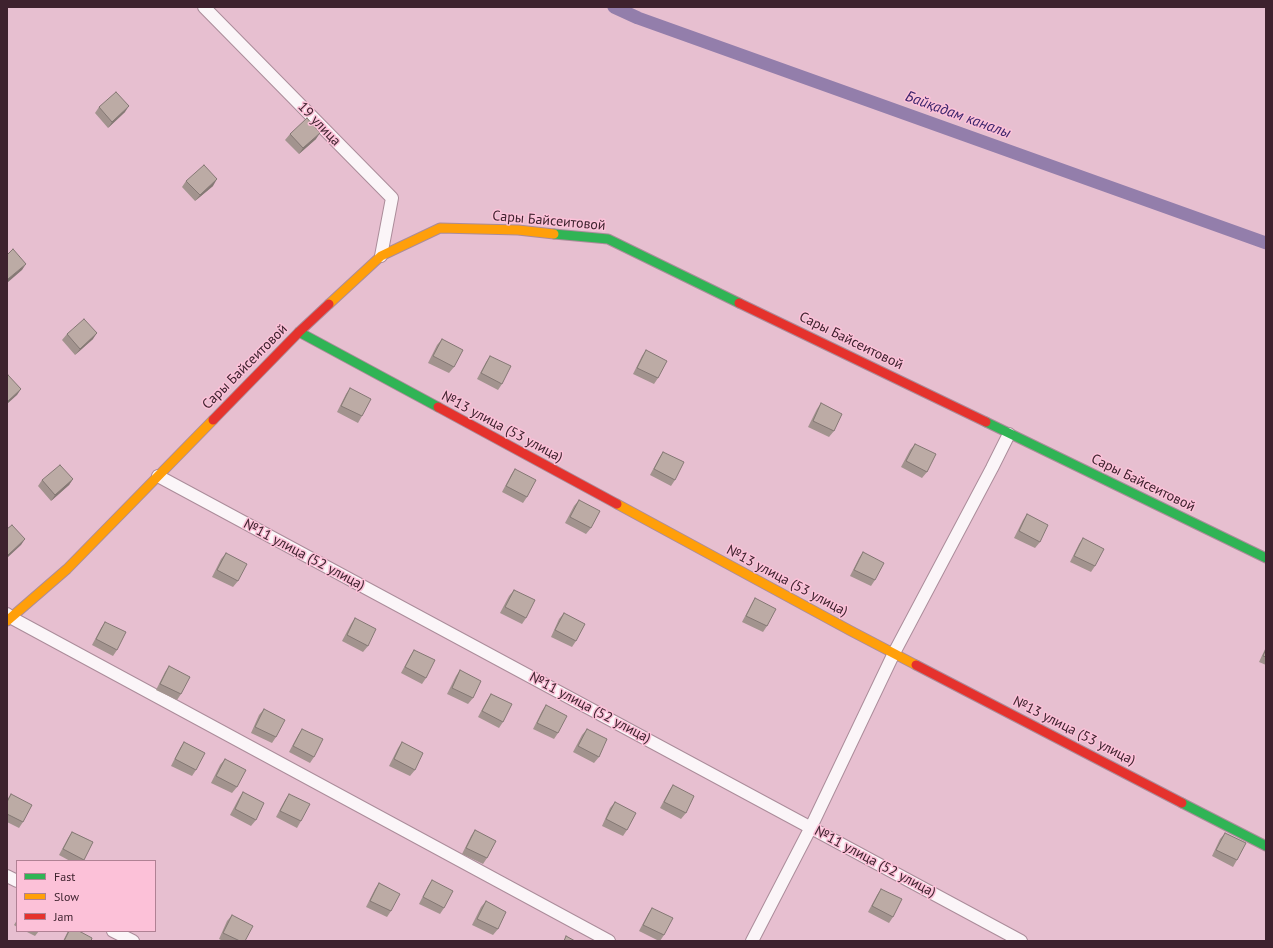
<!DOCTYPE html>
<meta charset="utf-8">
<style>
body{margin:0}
#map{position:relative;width:1273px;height:948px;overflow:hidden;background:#e7bfd0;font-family:"PT Sans",sans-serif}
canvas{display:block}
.frame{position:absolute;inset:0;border:8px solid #3e222e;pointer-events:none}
.legend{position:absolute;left:16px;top:860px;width:140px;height:72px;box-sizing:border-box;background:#fcc1d8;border:1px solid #b08194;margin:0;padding:5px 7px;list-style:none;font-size:12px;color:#3e222e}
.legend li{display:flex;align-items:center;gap:8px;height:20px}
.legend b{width:20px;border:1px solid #b08194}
</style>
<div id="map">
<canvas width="1273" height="948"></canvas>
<div class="frame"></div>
<ul class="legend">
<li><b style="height:5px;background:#30b455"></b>Fast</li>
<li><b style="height:5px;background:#ff9f0a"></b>Slow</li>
<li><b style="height:5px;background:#e5322d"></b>Jam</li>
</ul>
</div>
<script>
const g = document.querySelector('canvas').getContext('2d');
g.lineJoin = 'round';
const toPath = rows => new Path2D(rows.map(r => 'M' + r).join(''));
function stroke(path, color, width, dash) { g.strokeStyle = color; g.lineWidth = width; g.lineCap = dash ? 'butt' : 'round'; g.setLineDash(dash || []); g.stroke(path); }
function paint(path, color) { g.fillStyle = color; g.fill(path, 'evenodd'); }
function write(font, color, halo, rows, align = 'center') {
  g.font = font + ' "PT Sans",sans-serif'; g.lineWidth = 3; g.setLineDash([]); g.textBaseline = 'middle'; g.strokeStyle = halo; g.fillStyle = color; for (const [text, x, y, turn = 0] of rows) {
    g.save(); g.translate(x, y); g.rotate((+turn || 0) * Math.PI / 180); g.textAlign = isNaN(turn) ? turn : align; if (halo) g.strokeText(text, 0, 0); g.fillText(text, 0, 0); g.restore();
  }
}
stroke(toPath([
 [614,7,638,18,1266,243]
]), '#937eab', 13);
const street = toPath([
 [204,7,392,198,381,256],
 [158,476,1021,941],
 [7,614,10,617,609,941],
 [7,876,17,881],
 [113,931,133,941],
 [752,941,811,827,894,653,992,468,1009,434]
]);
const fast = toPath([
 [554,234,608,239,739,303],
 [299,332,438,407],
 [986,422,1266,558],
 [1182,803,1266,846]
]);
const slow = toPath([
 [329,304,381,256,440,228,518,230,554,234],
 [617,504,851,631,916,665],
 [7,621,67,569,213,420]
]);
const jam = toPath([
 [739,303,986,422],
 [438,407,617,504],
 [213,420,299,332,329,304],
 [916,665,1182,803]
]);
stroke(street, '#ab8c9a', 14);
stroke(fast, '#ab8c9a', 11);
stroke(slow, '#ab8c9a', 11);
stroke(jam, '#ab8c9a', 11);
stroke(street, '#fbf5f8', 12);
stroke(fast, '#30b455', 9);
stroke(slow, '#ff9f0a', 9);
stroke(jam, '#e5322d', 9);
paint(toPath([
 [99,107,125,112,108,128,95,113],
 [290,134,316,139,299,154,285,140],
 [186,181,213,186,195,201,182,187],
 [67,334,93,339,75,355,62,340],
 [442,339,454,367,449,373,428,363,437,345],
 [646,350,658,378,654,384,633,374,642,356],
 [490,356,502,384,498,390,477,379,486,362],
 [350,388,362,416,358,423,337,412,346,394],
 [821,403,834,431,829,437,808,427,817,409],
 [915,444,927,472,922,478,901,467,910,450],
 [663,452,675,480,671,486,650,475,659,458],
 [515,469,527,497,523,503,502,492,511,475],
 [73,479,69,485,51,501,38,486,42,480],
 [579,500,591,528,586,534,565,523,574,506],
 [1027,514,1040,542,1035,548,1014,538,1023,520],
 [1083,538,1095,566,1091,572,1070,562,1079,544],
 [863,552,875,580,871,586,850,576,859,558],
 [226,553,238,581,233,587,212,577,221,559],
 [514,590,526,618,522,624,500,613,509,596],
 [755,598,767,626,763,632,742,622,751,605],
 [564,613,576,641,572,647,551,637,559,619],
 [355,618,368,646,363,652,342,641,351,624],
 [105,622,117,650,113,656,92,645,101,628],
 [1266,647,1266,665,1259,662],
 [414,650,426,678,422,684,401,673,410,656],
 [169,666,181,694,177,700,156,690,165,672],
 [460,670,473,698,468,704,447,694,456,676],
 [491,694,503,722,499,728,478,717,487,700],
 [546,705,558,733,554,739,533,729,542,711],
 [264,709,276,737,272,743,251,733,259,715],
 [302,729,314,757,310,763,289,752,298,735],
 [587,729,599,757,594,763,573,752,582,735],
 [184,742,196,770,192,776,171,766,180,748],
 [402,742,415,770,410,776,389,766,398,748],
 [225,759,237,787,232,793,211,783,220,765],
 [673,785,686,813,681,819,660,808,669,791],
 [243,792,256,820,251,826,230,815,239,798],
 [11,794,23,822,19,828,7,822,7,800],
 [289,794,301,821,297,828,276,817,285,800],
 [615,802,627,830,623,836,602,826,610,808],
 [475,830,487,858,483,864,462,854,471,836],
 [72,832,93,842,83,861,70,861,59,855,68,838],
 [1225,833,1237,860,1233,867,1212,856,1220,839],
 [432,880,444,908,440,914,419,904,428,886],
 [379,883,391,911,387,917,366,907,375,889],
 [881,889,893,917,889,923,868,912,877,895],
 [486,901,498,929,493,935,472,925,481,907],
 [652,908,664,935,660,941,659,941,639,931,648,914],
 [232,915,245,941,223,941,219,939,227,921],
 [17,920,17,927,14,925],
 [25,931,39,931,35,936],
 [68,931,79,931,91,941,63,941]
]), '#a2938e');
paint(toPath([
 [129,106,125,112,108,128,112,122],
 [320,133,316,139,299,154,303,148],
 [217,179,213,186,195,201,200,195],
 [26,264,22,270,7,283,7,281,8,279],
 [97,333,93,339,75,355,80,349],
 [21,389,17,395,7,404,7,402],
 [73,479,69,485,51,501,55,495],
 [25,539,21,545,7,558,8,555]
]), '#847874');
const building = toPath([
 [116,92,129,106,112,122,99,107,116,92],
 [307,118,320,133,303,148,290,134,307,118],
 [204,165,217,179,200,195,186,181,204,165],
 [13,249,26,264,8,279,7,278,7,255,13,249],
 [84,319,97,333,80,349,67,334,84,319],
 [442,339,463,350,454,367,433,356,442,339],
 [646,350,667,361,658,378,637,368,646,350],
 [490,356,511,366,502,384,481,373,490,356],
 [8,375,21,389,7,402,7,376,8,375],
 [350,388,371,399,362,416,341,406,350,388],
 [821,403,842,414,834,431,813,421,821,403],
 [915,444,936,454,927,472,906,461,915,444],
 [663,452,684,462,675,480,654,469,663,452],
 [60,465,73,479,55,495,42,480,60,465],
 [515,469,536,480,527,497,506,486,515,469],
 [579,500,600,511,591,528,570,517,579,500],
 [1027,514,1048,525,1040,542,1019,531,1027,514],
 [12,525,25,539,8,555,7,554,7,529,12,525],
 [1083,538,1104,549,1095,566,1074,556,1083,538],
 [863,552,884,563,875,580,854,570,863,552],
 [226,553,247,564,238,581,217,570,226,553],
 [514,590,535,600,526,618,505,607,514,590],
 [755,598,776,609,767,626,746,616,755,598],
 [564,613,585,624,576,641,555,630,564,613],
 [355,618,376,629,368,646,347,635,355,618],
 [105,622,126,632,117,650,96,639,105,622],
 [1266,649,1266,657,1263,656,1266,649],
 [414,650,435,660,426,678,405,667,414,650],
 [169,666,190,677,181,694,160,684,169,666],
 [460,670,481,681,473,698,452,688,460,670],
 [491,694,512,704,503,722,482,711,491,694],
 [546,705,567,716,558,733,537,723,546,705],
 [264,709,285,720,276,737,255,727,264,709],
 [302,729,323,739,314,757,293,746,302,729],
 [587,729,607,739,599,757,578,746,587,729],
 [184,742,205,753,196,770,175,759,184,742],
 [402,742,423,753,415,770,394,759,402,742],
 [225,759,246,770,237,787,216,776,225,759],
 [673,785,694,796,686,813,664,802,673,785],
 [243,792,264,803,256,820,235,809,243,792],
 [11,794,32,805,23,822,7,814,7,802,11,794],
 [289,794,310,804,301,821,280,811,289,794],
 [615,802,636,813,627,830,606,819,615,802],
 [475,830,496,841,487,858,466,848,475,830],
 [72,832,93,842,84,860,63,849,72,832],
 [1225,833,1246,843,1237,860,1216,850,1225,833],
 [432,880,453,891,444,908,423,897,432,880],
 [379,883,400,894,391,911,370,901,379,883],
 [881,889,902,899,893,917,872,906,881,889],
 [486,901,506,912,498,929,477,919,486,901],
 [652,908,673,918,664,935,643,925,652,908],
 [232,915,253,926,245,941,240,941,223,933,232,915],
 [69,931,79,931,92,938,91,941,64,941,69,931],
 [566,936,575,941,564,941,566,936]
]);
paint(building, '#bcaba5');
stroke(building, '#847874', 1);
write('14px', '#3e222e', '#fcc1d8', [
 ["19 улица",319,124,46],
 ["Сары Байсеитовой",549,221,5],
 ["Сары Байсеитовой",851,341,26],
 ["Сары Байсеитовой",245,367,-45],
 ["№13 улица (53 улица)",502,427,28],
 ["Сары Байсеитовой",1143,483,26],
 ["№11 улица (52 улица)",304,555,28],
 ["№13 улица (53 улица)",787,581,28],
 ["№11 улица (52 улица)",590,708,28],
 ["№13 улица (53 улица)",1074,731,27],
 ["№11 улица (52 улица)",875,862,28]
]);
write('italic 15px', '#3b246c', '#fcc1d8', [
 ["Байқадам каналы",958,115,20]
]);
</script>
